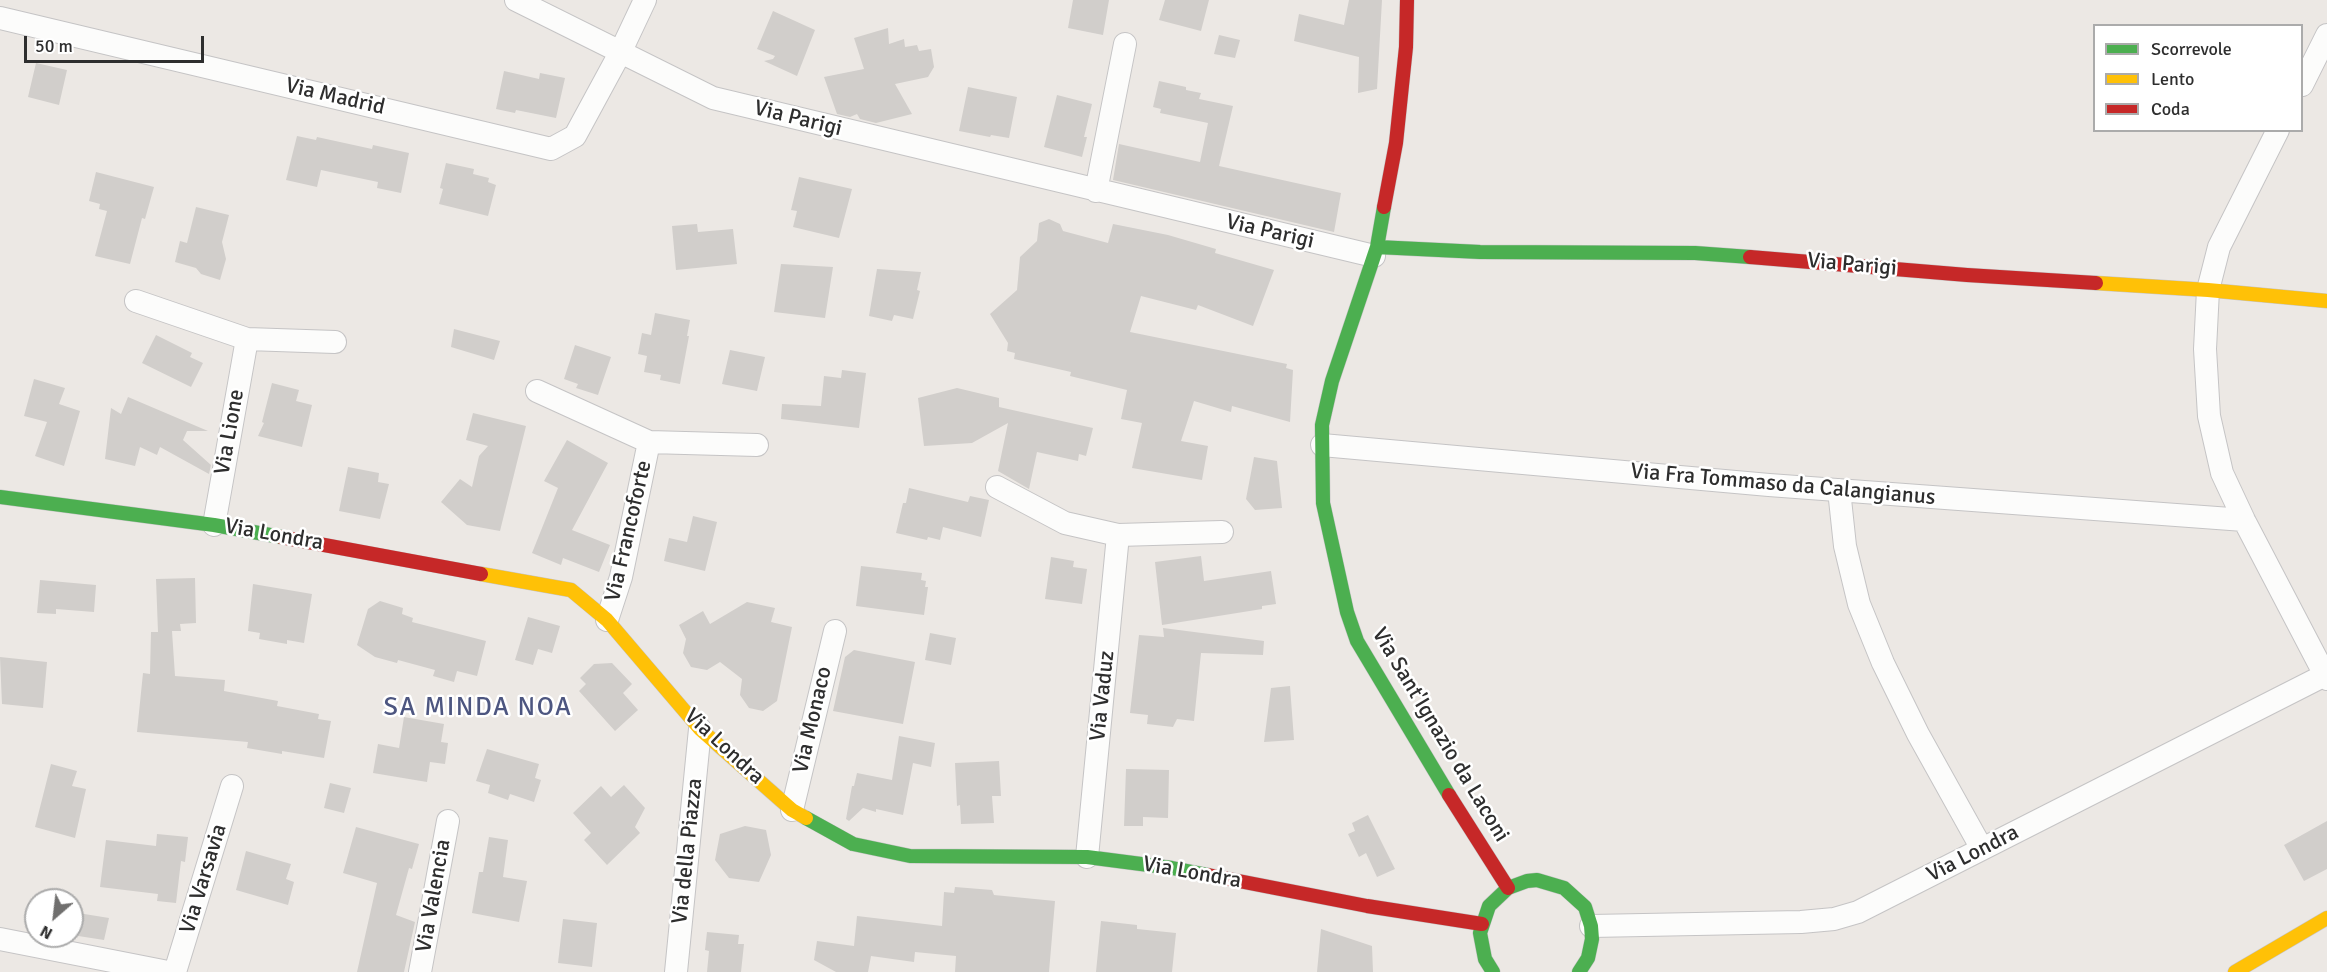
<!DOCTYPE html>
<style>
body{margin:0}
#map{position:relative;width:2327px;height:972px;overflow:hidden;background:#ece8e4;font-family:Signika,sans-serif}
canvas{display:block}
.legend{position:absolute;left:2093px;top:24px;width:210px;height:108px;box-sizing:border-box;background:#fff;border:2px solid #ababab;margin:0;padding:8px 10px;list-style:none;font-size:18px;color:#2e2e2e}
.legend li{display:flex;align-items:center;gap:12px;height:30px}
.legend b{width:30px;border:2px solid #ababab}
.north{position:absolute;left:24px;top:888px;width:60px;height:60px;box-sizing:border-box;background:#fff;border:2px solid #ababab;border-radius:50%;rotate:208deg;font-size:16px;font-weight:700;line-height:24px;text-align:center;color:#2e2e2e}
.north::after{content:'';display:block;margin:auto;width:21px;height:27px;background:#706f6e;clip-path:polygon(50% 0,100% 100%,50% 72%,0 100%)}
.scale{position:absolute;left:24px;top:36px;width:180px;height:27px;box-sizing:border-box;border:3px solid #2e2e2e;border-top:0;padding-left:8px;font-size:18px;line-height:21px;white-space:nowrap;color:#2e2e2e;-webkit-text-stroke:4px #fff;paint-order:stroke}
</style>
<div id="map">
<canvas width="2327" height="972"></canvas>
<ul class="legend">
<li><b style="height:8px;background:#4caf50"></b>Scorrevole</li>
<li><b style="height:8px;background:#ffc107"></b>Lento</li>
<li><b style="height:8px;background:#c62828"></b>Coda</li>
</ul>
<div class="north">N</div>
<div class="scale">50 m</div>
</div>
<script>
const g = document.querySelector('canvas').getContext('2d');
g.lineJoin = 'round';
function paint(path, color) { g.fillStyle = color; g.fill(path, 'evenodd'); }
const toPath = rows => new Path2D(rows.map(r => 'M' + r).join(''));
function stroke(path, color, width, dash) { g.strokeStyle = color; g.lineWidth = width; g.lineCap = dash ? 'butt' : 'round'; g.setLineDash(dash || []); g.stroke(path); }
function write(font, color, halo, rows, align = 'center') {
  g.font = font + ' Signika,sans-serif'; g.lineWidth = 5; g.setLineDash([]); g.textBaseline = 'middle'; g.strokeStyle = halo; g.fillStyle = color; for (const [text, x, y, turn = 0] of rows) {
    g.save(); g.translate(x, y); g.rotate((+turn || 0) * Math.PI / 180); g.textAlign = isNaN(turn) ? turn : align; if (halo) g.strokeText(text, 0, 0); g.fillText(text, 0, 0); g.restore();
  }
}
paint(toPath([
 [1073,0,1109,0,1103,35,1068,28],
 [1165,0,1209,0,1201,31,1159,20],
 [1349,0,1382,0,1377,89,1358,93,1359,57,1294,41,1299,14,1344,25],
 [773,11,815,30,797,76,764,61,773,59,775,56,757,49],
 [888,28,889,44,904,39,905,47,917,45,919,51,931,49,934,67,928,77,895,84,912,114,876,123,860,119,857,114,850,117,837,114,824,77,864,69,854,38],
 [1219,35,1240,40,1235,58,1214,54],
 [36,63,67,70,59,105,28,97],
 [504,71,539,79,540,73,565,78,556,118,516,110,515,113,496,109],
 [1159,81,1186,87,1186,90,1201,93,1199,99,1233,106,1219,166,1341,193,1334,232,1113,180,1119,144,1200,162,1208,123,1160,113,1161,109,1153,107],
 [968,87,1017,97,1009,138,991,135,990,137,959,131],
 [1057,95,1092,104,1084,137,1087,137,1082,157,1044,147],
 [297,136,316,140,317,137,372,149,373,145,409,153,401,193,377,188,378,182,321,170,317,187,286,180],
 [446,163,474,169,473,174,489,178,488,182,496,185,488,216,439,204,443,189,440,188],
 [96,172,154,187,145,219,142,218,130,264,95,256,107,211,99,209,100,204,89,201],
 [799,177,852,189,839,238,793,227,797,211,791,210],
 [196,207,229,215,222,242,226,259,220,280,201,274,196,268,175,262,180,241,187,243],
 [1049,219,1060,224,1063,231,1108,243,1113,224,1168,235,1216,249,1215,253,1274,270,1253,326,1198,305,1196,310,1141,296,1130,332,1287,364,1286,368,1293,370,1290,422,1232,406,1231,412,1194,401,1181,441,1208,446,1202,480,1132,468,1142,423,1121,419,1127,390,1070,376,1071,372,1014,359,1015,353,1007,351,1008,343,990,314,1017,290,1020,257,1037,241,1039,223],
 [697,224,698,232,733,229,737,264,676,270,672,226],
 [781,264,833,267,825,318,774,312],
 [877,269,921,272,917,290,920,291,913,319,894,315,892,321,869,316],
 [655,313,690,320,687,336,689,336,680,384,660,380,661,375,644,372,647,356,638,354,642,333,651,335],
 [454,329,500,341,494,360,451,347],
 [156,335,192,353,190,357,203,363,191,387,142,363],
 [575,345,611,357,598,395,576,388,578,384,564,379],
 [730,350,765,357,757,391,722,384],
 [842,370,866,373,859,428,781,419,782,404,821,406,824,376,841,378],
 [34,379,65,388,59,404,80,411,64,466,35,456,47,422,24,416],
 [272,383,299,390,296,401,312,405,302,447,258,436,264,423,262,422],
 [957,388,999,398,999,407,1093,428,1086,456,1079,454,1078,461,1037,452,1029,489,998,471,1008,423,972,443,924,446,918,398],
 [128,397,208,431,187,431,183,440,211,465,209,474,160,447,157,455,140,447,135,466,105,459,111,408,121,414],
 [473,413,526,426,500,531,467,525,441,502,460,479,472,487,479,456,488,446,466,440],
 [567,440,608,463,572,530,610,545,599,572,563,558,561,565,532,553,558,488,544,481],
 [1254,457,1277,461,1282,508,1255,510,1246,499],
 [348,467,379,473,378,482,389,484,380,519,339,511],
 [909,488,968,502,970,496,989,500,981,537,943,527,940,540,928,537,927,540,896,533,903,503,906,503],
 [693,516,717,522,705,571,664,561,669,538,687,542],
 [1201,556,1204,581,1271,571,1276,604,1262,606,1262,609,1162,625,1155,562],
 [1051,557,1074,561,1073,567,1087,569,1082,604,1045,599],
 [861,566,922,573,921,580,926,581,925,587,928,587,924,615,856,606],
 [195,578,196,623,180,624,181,631,172,631,175,676,225,680,224,691,278,701,277,706,319,714,318,719,331,721,324,758,282,751,282,754,247,748,248,742,137,732,143,673,150,674,151,632,158,632,156,579],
 [40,580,96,585,94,612,56,609,56,614,37,613],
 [253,584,312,594,304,643,287,640,287,644,259,639,260,633,248,631],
 [380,601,403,608,402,614,413,618,412,622,486,641,477,676,457,671,454,682,433,676,435,670,398,660,397,663,375,657,357,645,368,609],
 [747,602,775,608,771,622,792,627,777,701,763,711,749,708,740,695,742,679,720,662,707,670,691,667,683,653,686,639,679,625,703,611,710,624],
 [528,617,560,626,552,653,538,649,533,665,515,660],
 [1163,628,1264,641,1263,655,1201,653,1194,721,1177,719,1173,727,1147,724,1148,715,1130,713,1139,635,1164,637],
 [930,633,956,638,951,665,925,660],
 [854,650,915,662,903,724,833,711,845,657],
 [0,657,47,662,43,708,2,704],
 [612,663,632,684,623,693,638,710,615,731,579,691,586,684,580,678,594,664],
 [1290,686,1294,740,1264,742,1271,688],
 [404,717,444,724,441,742,448,743,445,764,430,762,427,782,373,773,378,744,399,748],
 [899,736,935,743,931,767,913,763,903,815,876,809,876,812,863,808,849,821,846,819,852,786,854,786,857,773,892,780],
 [487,749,539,764,535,778,541,780,534,802,510,794,508,800,488,793,490,785,476,781],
 [999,761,1001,796,992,796,994,823,961,824,960,805,957,806,955,763],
 [51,764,77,771,72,786,86,789,75,838,35,827],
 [1126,769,1169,770,1168,818,1143,817,1143,826,1124,826],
 [330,783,351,788,344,813,324,808],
 [624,785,645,808,635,827,640,833,607,865,584,840,591,833,573,813,601,786,611,797],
 [1368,815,1395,869,1377,877,1366,853,1359,857,1348,834,1355,831,1352,823],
 [2327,821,2327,869,2304,881,2284,845],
 [745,826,766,830,771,855,759,882,729,878,715,860,720,834],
 [356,827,419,844,412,869,409,868,396,915,415,922,404,972,357,972,377,883,343,873],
 [157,834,188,837,185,862,181,861,176,903,157,901,158,894,100,887,106,840,156,846],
 [489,837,508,840,503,877,527,881,519,922,472,913,479,872,483,872],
 [246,851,291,864,286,879,294,882,288,905,236,890],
 [955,887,992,890,994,895,1055,901,1049,972,955,972,956,956,915,952,914,962,871,956,868,972,836,972,814,960,817,941,854,946,857,916,942,926,944,892,954,893],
 [72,912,109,918,104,940,72,935],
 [563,919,597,923,592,967,558,963],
 [1101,921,1137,925,1137,929,1176,933,1172,972,1096,972],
 [1321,929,1372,946,1373,972,1317,972],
 [707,932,739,935,738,944,744,944,741,972,707,972,709,951,705,950]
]), '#d1cecb');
const street = toPath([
 [516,0,713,98,1374,256],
 [0,18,551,149,575,136,620,53,645,0],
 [2302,85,2327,35],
 [2278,130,2219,247,2208,290,2205,349,2209,416,2222,473,2244,520,2327,679],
 [1096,191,1125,44],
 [136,301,247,339,335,342],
 [537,391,649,442,757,445],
 [1322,445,1769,485,2244,520],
 [997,487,1065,523,1118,535],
 [1839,490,1845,546,1859,604,1883,663,1918,734,1982,849],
 [214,525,247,339],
 [607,620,621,577,649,442],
 [792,810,835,631],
 [1087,857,1118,535,1222,532],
 [1591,926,1801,922,1834,919,1858,912,2327,674],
 [0,939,168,972],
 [175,972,232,786],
 [420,972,448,821],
 [676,972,700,729]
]);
const fast = toPath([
 [1384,207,1377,247,1332,381,1322,425,1323,503,1347,612,1357,641,1449,795],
 [1377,247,1480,252,1695,253,1750,257],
 [0,497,214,525,281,537],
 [806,818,853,844,910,856,1087,857,1172,868,1208,875],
 [1493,972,1485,959,1480,933,1489,906,1508,888,1527,881,1537,880,1564,888,1585,907,1591,926,1592,939,1588,958,1579,972]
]);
const slow = toPath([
 [2096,283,2208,290,2327,301],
 [481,574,571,590,607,620,700,729,792,810,806,818],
 [2235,972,2327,918]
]);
const jam = toPath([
 [1384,207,1396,143,1406,47,1407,0],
 [1750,257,1967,275,2096,283],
 [281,537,481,574],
 [1449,795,1508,888],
 [1208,875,1367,906,1482,924]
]);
stroke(street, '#c5c4c5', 24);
stroke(fast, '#c5c4c5', 15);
stroke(slow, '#c5c4c5', 15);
stroke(jam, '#c5c4c5', 15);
stroke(street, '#fcfcfb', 22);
stroke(fast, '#4caf50', 14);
stroke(slow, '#ffc107', 14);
stroke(jam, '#c62828', 14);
write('22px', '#2e2e2e', '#fff', [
 ["Via Madrid",335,97,13],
 ["Via Parigi",798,119,14],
 ["Via Parigi",1270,232,13],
 ["Via Parigi",1852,265,5],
 ["Via Lione",230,432,-80],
 ["Via Fra Tommaso da Calangianus",1783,485,5],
 ["Via Francoforte",629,531,-77],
 ["Via Londra",274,535,10],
 ["Via Vaduz",1103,696,-84],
 ["Via Monaco",813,720,-77],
 ["Via Sant'Ignazio da Laconi",1440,735,59],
 ["Via Londra",724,747,43],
 ["Via della Piazza",688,851,-84],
 ["Via Londra",1973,854,-27],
 ["Via Londra",1192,873,10],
 ["Via Varsavia",204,879,-73],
 ["Via Valencia",434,896,-80]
]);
g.letterSpacing = '1.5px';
write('26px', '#4d5680', '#fff', [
 ["SA MINDA NOA",478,708]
]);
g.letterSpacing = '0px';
</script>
